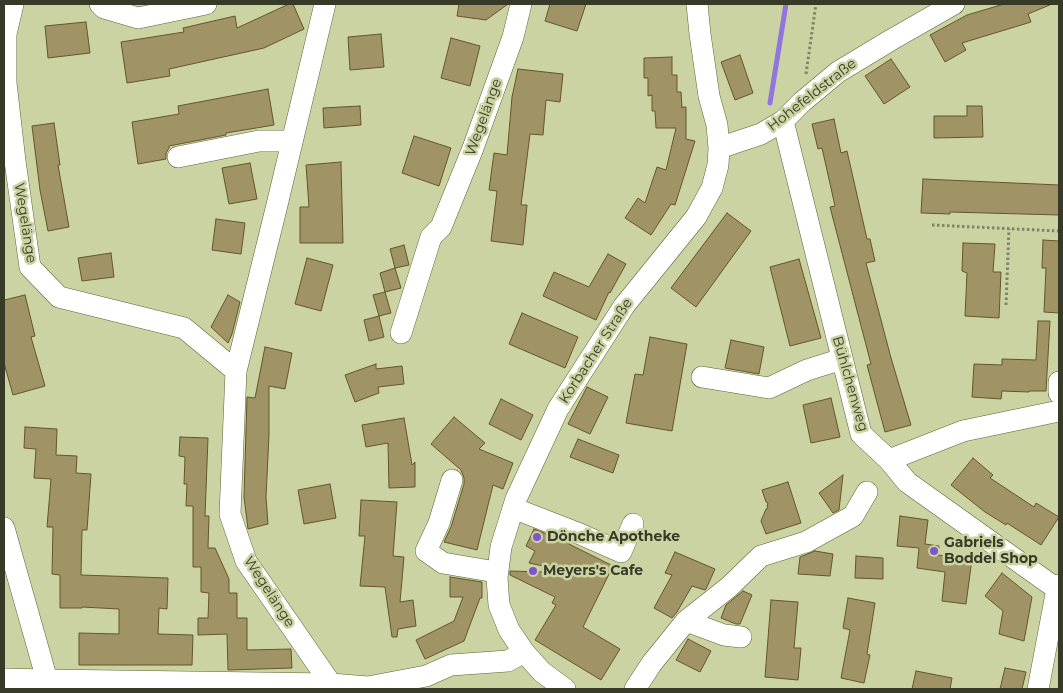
<!DOCTYPE html>
<meta charset="utf-8">
<style>
body{margin:0}
#map{position:relative;width:1063px;height:693px;overflow:hidden;background:#ccd3a2;font-family:Montserrat,sans-serif}
canvas{display:block}
.frame{position:absolute;inset:0;border:5px solid #373a26;pointer-events:none}
</style>
<div id="map">
<canvas width="1063" height="693"></canvas>
<div class="frame"></div>
</div>
<script>
const g = document.querySelector('canvas').getContext('2d');
g.lineJoin = 'round';
const toPath = rows => new Path2D(rows.map(r => 'M' + r).join(''));
function stroke(path, color, width, dash) { g.strokeStyle = color; g.lineWidth = width; g.lineCap = dash ? 'butt' : 'round'; g.setLineDash(dash || []); g.stroke(path); }
function paint(path, color) { g.fillStyle = color; g.fill(path, 'evenodd'); }
function write(font, color, halo, rows, align = 'center') {
  g.font = font + ' Montserrat,sans-serif'; g.lineWidth = 5; g.setLineDash([]); g.textBaseline = 'middle'; g.strokeStyle = halo; g.fillStyle = color; for (const [text, x, y, turn = 0] of rows) {
    g.save(); g.translate(x, y); g.rotate((+turn || 0) * Math.PI / 180); g.textAlign = isNaN(turn) ? turn : align; if (halo) g.strokeText(text, 0, 0); g.fillText(text, 0, 0); g.restore();
  }
}
stroke(toPath([
 [770,103,786,4]
]), '#9274df', 5);
const building = toPath([
 [289,4,293,4,304,29,264,48,169,69,170,76,127,83,121,42,184,32,183,28,235,16,237,28,289,4],
 [459,4,508,4,486,20,457,16,459,4],
 [550,4,586,4,577,31,545,21,550,4],
 [1004,4,1052,4,1028,14,1031,22,962,43,966,50,945,62,930,35,967,15,1004,4],
 [86,22,90,53,48,58,45,26,86,22],
 [381,34,384,67,350,70,348,37,381,34],
 [451,38,480,46,470,86,441,78,451,38],
 [740,55,753,93,735,100,721,62,740,55],
 [672,57,672,75,677,75,677,92,681,92,682,108,682,107,686,107,686,139,695,141,675,205,671,204,651,235,625,218,638,198,645,203,657,167,666,170,676,128,656,128,655,111,652,111,652,95,648,96,648,78,644,78,644,58,672,57],
 [891,59,910,87,884,104,865,76,891,59],
 [518,69,563,74,560,102,546,100,543,135,530,134,521,205,527,205,523,245,491,241,497,191,489,190,494,153,507,155,512,97,518,69],
 [268,89,274,125,226,133,226,135,169,146,169,148,166,153,166,159,138,164,132,122,179,114,178,106,268,89],
 [360,106,361,125,324,128,323,108,360,106],
 [967,106,982,106,983,137,934,138,934,116,967,116,967,106],
 [834,119,841,153,847,151,867,239,870,239,875,261,866,263,891,358,911,425,885,432,867,365,871,364,830,207,835,206,822,148,818,149,812,124,834,119],
 [54,123,60,165,58,165,69,227,48,231,40,190,32,126,54,123],
 [414,136,451,148,439,186,402,173,414,136],
 [341,162,343,243,300,243,300,207,309,207,306,165,341,162],
 [250,163,257,199,229,204,222,168,250,163],
 [923,179,1059,185,1059,215,950,212,950,214,921,213,923,179],
 [727,213,751,231,696,307,671,288,727,213],
 [216,219,245,223,241,254,212,250,216,219],
 [1043,240,1059,241,1059,313,1044,312,1046,268,1042,268,1043,240],
 [963,243,995,244,993,272,1001,272,999,318,965,316,967,273,962,271,963,243],
 [404,245,409,265,395,268,390,249,404,245],
 [111,253,114,277,82,281,78,258,111,253],
 [608,254,626,264,610,293,609,292,596,320,543,296,554,272,589,287,608,254],
 [307,258,333,265,321,311,295,304,307,258],
 [799,259,821,338,790,346,770,267,799,259],
 [395,268,401,288,385,292,380,273,395,268],
 [385,292,391,313,379,316,373,295,385,292],
 [25,295,35,336,31,337,45,386,13,395,4,363,4,300,25,295],
 [228,295,240,302,232,334,228,343,211,327,228,295],
 [522,313,578,337,565,368,509,344,522,313],
 [379,316,384,337,369,341,364,320,379,316],
 [1038,321,1050,321,1046,391,1029,391,1029,392,1002,391,1001,399,972,397,974,364,1002,365,1002,359,1036,360,1038,321],
 [650,337,687,344,672,431,626,423,635,374,643,375,650,337],
 [731,340,764,347,759,374,725,368,731,340],
 [265,347,292,353,285,389,269,386,269,435,266,497,268,524,248,529,244,497,247,397,255,398,265,347],
 [376,364,376,369,402,366,404,384,378,387,379,393,355,402,345,375,376,364],
 [587,387,608,397,590,434,568,424,587,387],
 [831,398,840,437,811,443,803,405,831,398],
 [501,399,533,415,521,440,489,424,501,399],
 [454,417,485,443,479,449,513,463,503,489,493,485,477,550,444,542,451,527,464,484,464,478,461,470,431,444,454,417],
 [404,418,412,465,415,462,415,487,389,488,388,443,366,447,362,425,404,418],
 [25,427,57,429,56,455,77,456,76,473,91,474,87,530,82,530,81,575,168,578,167,609,159,608,158,634,193,635,192,665,79,665,79,633,119,634,119,609,82,607,82,608,60,608,60,575,52,574,53,527,47,527,51,479,34,478,36,449,24,448,25,427],
 [180,437,208,438,205,516,209,516,208,548,215,548,229,579,229,593,237,593,237,618,247,618,247,650,291,649,292,668,228,670,227,634,198,635,198,618,208,618,209,593,201,592,201,567,193,567,193,506,186,506,187,484,184,484,185,457,179,456,180,437],
 [578,439,619,455,613,473,570,457,578,439],
 [973,458,993,475,990,478,1034,507,1036,503,1059,517,1041,545,1007,523,1006,525,985,512,951,485,973,458],
 [843,475,839,510,833,513,819,493,843,475],
 [788,482,801,523,766,534,761,521,766,509,768,508,767,506,768,503,766,502,762,490,788,482],
 [330,484,336,518,304,524,298,490,330,484],
 [361,500,397,502,393,556,404,557,400,602,413,600,416,626,398,629,397,637,392,637,385,587,360,586,365,536,359,536,361,500],
 [900,516,928,520,925,544,939,546,938,555,972,559,966,604,942,601,945,572,917,568,919,548,897,546,900,516],
 [534,529,569,543,569,544,613,566,583,627,620,649,601,680,535,640,556,605,552,603,555,597,510,575,510,571,542,572,543,566,529,563,535,551,526,546,534,529],
 [815,551,833,554,830,576,798,574,800,557,815,551],
 [675,552,715,569,706,589,705,590,692,586,677,612,672,618,654,608,672,575,665,573,675,552],
 [856,556,883,558,883,579,855,578,856,556],
 [1002,573,1032,597,1024,641,999,634,1003,611,985,596,1002,573],
 [450,577,482,582,482,598,480,598,464,641,425,659,416,640,454,621,463,597,450,597,450,577],
 [743,591,752,595,740,624,736,624,721,618,726,605,743,591],
 [848,598,875,603,867,654,870,655,864,683,841,678,850,630,843,628,848,598],
 [771,600,798,602,794,648,801,648,798,680,765,677,771,600],
 [688,639,711,651,700,672,676,660,688,639],
 [1005,668,1026,672,1022,689,1000,689,1005,668],
 [916,671,952,678,950,689,912,689,916,671]
]);
paint(building, '#a09365');
stroke(building, '#625629', 1);
const minor = toPath([
 [13,4,6,34,6,83,15,161,30,267,59,297,184,328,236,371,230,514,246,561,331,684],
 [100,4,104,8,138,18,206,4],
 [783,121,861,434,889,460,907,482,1057,589],
 [719,148,761,134,783,121,802,102,838,72,891,40,954,4],
 [178,157,259,141,292,141],
 [401,333,431,237,441,227,473,148,513,37,521,4],
 [236,371,277,205,325,4],
 [702,377,769,388,807,370,842,359],
 [1059,382,1059,393],
 [889,460,963,431,1059,411],
 [452,480,439,523,426,551,443,563,490,571,498,571],
 [513,508,580,534,621,552,633,524],
 [4,528,47,680,331,684,368,687,426,676,451,665,508,661,524,652],
 [686,621,724,635,741,637],
 [4,679,47,680],
 [565,689,542,672,524,652,509,630,499,605,497,578,501,547,516,499,558,409,624,306,696,217,712,188,718,165,719,148,717,125,709,96,700,34,697,4],
 [635,689,652,663,686,621,729,587,761,556,806,542,853,516,867,492],
 [1038,689,1057,589,1059,585]
]);
stroke(minor, '#5d6336', 22);
stroke(toPath([
 [806,74,816,4],
 [932,225,1059,231],
 [1006,305,1009,229]
]), '#7f8462', 3, [2.5, 2.5]);
stroke(minor, '#fff', 21);
for (const [x, y, r, color] of [
 [537,537,5,"#7c56cf"],
 [934,551,5,"#7c56cf"],
 [533,571,5,"#7c56cf"]
]) { const dot = new Path2D(); dot.arc(x, y, r, 0, 2 * Math.PI); g.fillStyle = color; g.fill(dot); stroke(dot, '#ccd3a2', 2); }
write('14px', '#373a26', '#ccd3a2', [
 ["Hohefeldstraße",812,95,-38],
 ["Wegelänge",484,117,-70],
 ["Wegelänge",25,223,81],
 ["Korbacher Straße",596,351,-57],
 ["Bühlchenweg",850,384,74],
 ["Wegelänge",269,592,57]
]);
write('bold 14px', '#373a26', '#ccd3a2', [
 ["Dönche Apotheke",547,537],
 ["Gabriels",944,543],
 ["Boddel Shop",944,559],
 ["Meyers's Cafe",543,571]
], 'left');
</script>
